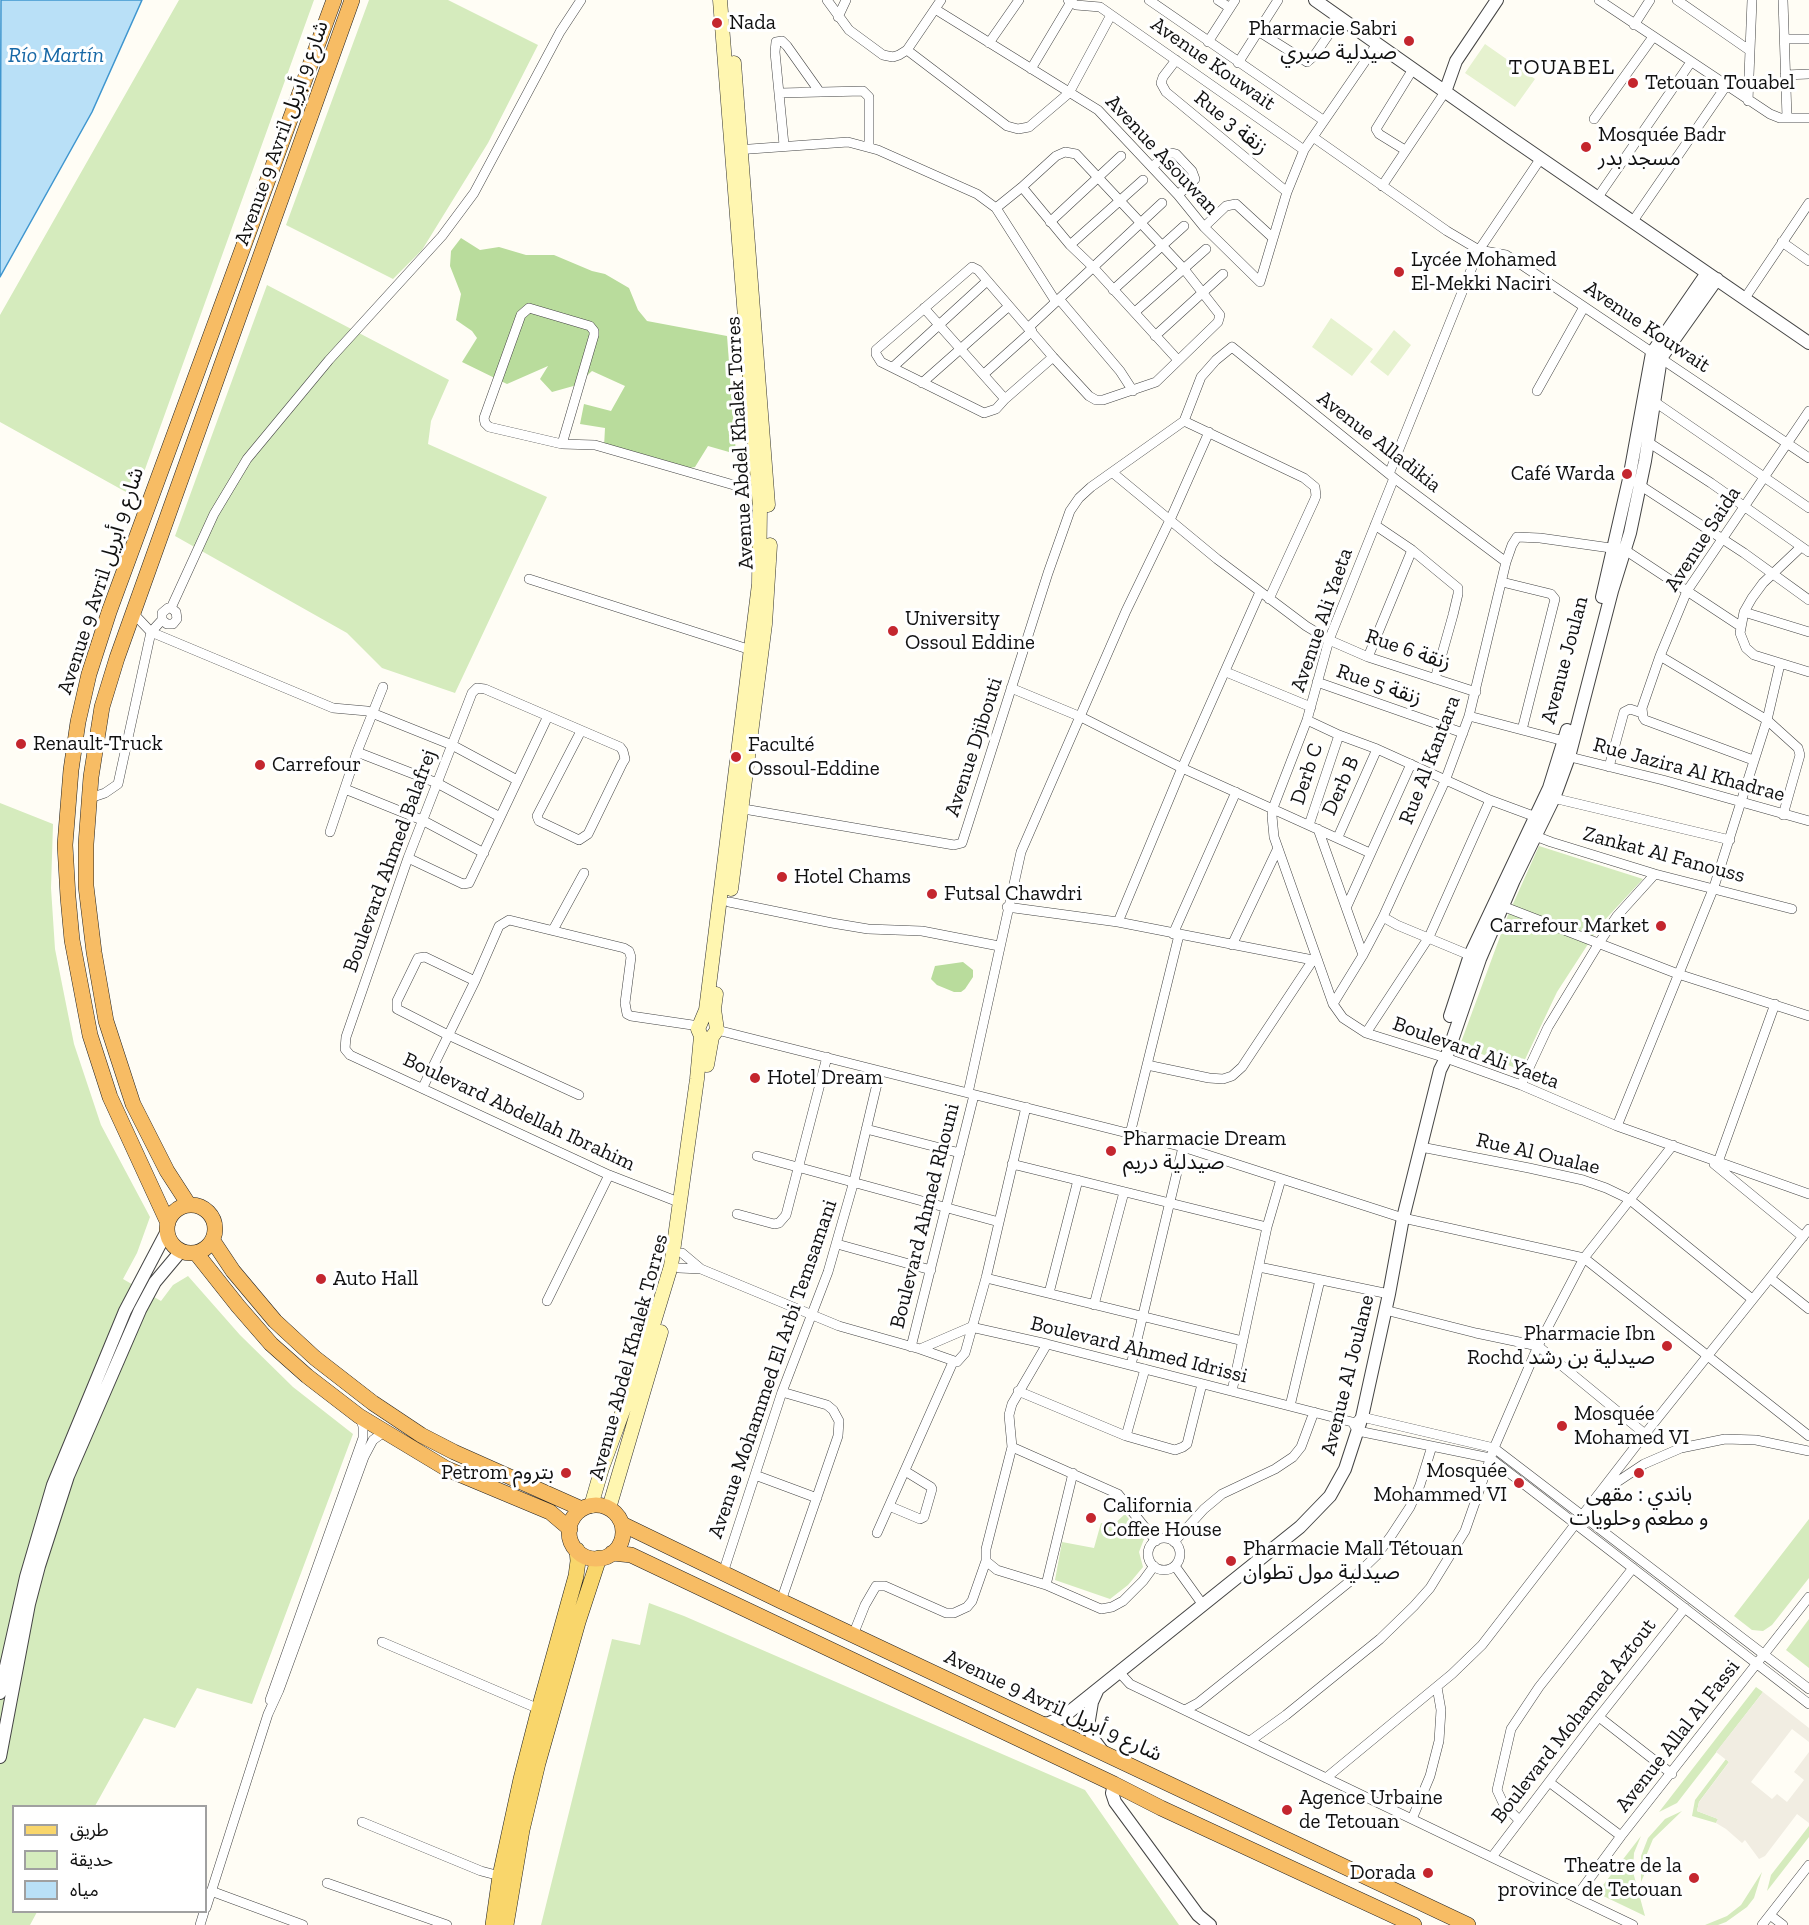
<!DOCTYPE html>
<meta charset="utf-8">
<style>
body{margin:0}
#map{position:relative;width:1809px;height:1925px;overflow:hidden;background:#fffdf5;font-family:"Zilla Slab","Noto Sans Arabic",serif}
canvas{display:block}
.legend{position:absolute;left:12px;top:1805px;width:195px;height:108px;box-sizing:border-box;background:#fff;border:2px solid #a0a0a0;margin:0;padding:8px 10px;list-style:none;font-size:18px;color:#111}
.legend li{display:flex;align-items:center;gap:12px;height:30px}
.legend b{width:30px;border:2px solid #a0a0a0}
</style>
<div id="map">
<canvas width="1809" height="1925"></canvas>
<ul class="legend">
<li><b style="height:8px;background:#f9d66b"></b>طريق</li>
<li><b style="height:16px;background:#d5ebbd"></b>حديقة</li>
<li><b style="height:16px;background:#b9e0f7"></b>مياه</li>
</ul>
</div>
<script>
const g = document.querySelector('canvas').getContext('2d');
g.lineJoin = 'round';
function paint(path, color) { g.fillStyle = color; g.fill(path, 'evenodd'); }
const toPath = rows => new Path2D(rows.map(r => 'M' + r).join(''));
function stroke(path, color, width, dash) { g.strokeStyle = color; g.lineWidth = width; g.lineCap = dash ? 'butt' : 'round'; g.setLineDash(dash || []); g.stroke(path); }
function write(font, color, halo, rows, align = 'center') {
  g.font = font + ' "Zilla Slab","Noto Sans Arabic",serif'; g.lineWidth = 6; g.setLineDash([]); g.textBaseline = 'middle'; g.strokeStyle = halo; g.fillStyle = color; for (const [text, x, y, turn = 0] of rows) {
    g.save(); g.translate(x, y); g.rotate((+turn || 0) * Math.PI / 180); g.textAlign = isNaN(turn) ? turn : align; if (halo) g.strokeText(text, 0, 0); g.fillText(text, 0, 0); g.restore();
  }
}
paint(toPath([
 [179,0,314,0,135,497,0,422,0,315],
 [369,0,448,0,538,45,488,143,422,250,393,279,286,225],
 [267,285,449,380,431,421,428,444,547,497,455,693,382,668,347,633,175,536],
 [0,803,53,824,51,888,55,949,74,1044,101,1125,150,1217,137,1253,123,1279,161,1301,173,1285,188,1276,240,1335,293,1387,353,1434,252,1704,197,1688,175,1728,144,1718,95,1806,14,1806,14,1912,37,1912,30,1925,0,1925],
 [1539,846,1643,879,1601,924,1557,992,1520,1070,1460,1045,1508,915],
 [1125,1514,1144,1539,1139,1552,1143,1567,1128,1585,1110,1599,1055,1580,1062,1542,1094,1548,1101,1523,1112,1526],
 [1809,1519,1809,1578,1772,1625,1763,1631,1752,1630,1734,1616],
 [649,1603,684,1616,1085,1790,1179,1925,541,1925,612,1639,640,1645],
 [1809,1619,1809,1668,1786,1650],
 [1756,1687,1763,1692,1677,1803,1659,1812],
 [1726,1759,1729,1762,1699,1802,1697,1811,1718,1819,1716,1823,1692,1816,1695,1800],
 [1682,1811,1653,1839,1646,1856,1645,1873,1641,1882,1641,1856,1648,1838,1665,1819],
 [1809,1826,1809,1837,1767,1891,1771,1875],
 [1641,1836,1634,1853,1633,1872,1645,1916,1597,1893],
 [1762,1872,1754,1898,1747,1907,1726,1922,1718,1925,1705,1925,1727,1916,1741,1905]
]), '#d5ebbd');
paint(toPath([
 [461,238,480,250,499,247,526,255,554,255,592,271,605,274,629,288,638,310,647,321,727,336,736,454,708,446,695,467,680,470,604,447,605,428,580,424,584,404,611,411,625,386,592,371,577,385,552,392,540,379,548,366,507,384,462,362,477,338,472,331,456,320,461,294,450,266,451,251],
 [963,962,973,970,973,977,965,989,961,992,954,992,937,985,931,979,935,966]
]), '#b9dc9c');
paint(toPath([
 [1485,44,1535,79,1515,107,1465,73],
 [1331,318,1373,349,1352,376,1312,347],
 [1394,330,1411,345,1388,376,1370,362]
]), '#e6f2cf');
paint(toPath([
 [1763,1692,1809,1728,1809,1742,1792,1729,1751,1782,1772,1799,1777,1794,1787,1802,1804,1780,1794,1772,1809,1752,1809,1823,1797,1814,1765,1856,1759,1859,1745,1840,1742,1843,1726,1829,1716,1823,1718,1819,1697,1811,1699,1802,1729,1762,1716,1752]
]), '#f1ede2');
const water = toPath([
 [1,0,142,0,92,112,0,277,1,0]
]);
paint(water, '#b9e0f7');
stroke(water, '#3f96cf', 1.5);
const minor = toPath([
 [827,0,849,30,883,55,893,57,899,55,907,50,941,0],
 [1068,0,1076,5,1100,7,1304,150],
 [1149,0,1323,120],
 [1218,0,1230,8],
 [1599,0,1770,114,1780,118,1809,118],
 [1677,0,1749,50],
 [1783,0,1787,117],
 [935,9,1098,110,1178,195,1204,227,1260,282,1287,192,1304,150,1377,44],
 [838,17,846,0],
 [1634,25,1650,0],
 [1258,31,1307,62,1314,56,1340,18],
 [1786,39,1809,39],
 [1208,42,1235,0],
 [989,43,1019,0],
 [907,50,1007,126,1018,129,1029,127,1069,93,1111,15],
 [1176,60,1163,77,1161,83,1166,92,1287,192],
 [1238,63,1278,0],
 [1031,69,1071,2],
 [1785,75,1809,74],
 [780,93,863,91,869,97,869,147],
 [1748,101,1752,0],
 [1594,119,1653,37],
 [1313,137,1447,231,1479,250,1506,255,1522,265,1809,458],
 [784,145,775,52,776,42,782,41,787,46,819,91],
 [736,150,848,142,878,150,977,194,996,208,1056,302],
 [1405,150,1379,134,1376,129,1413,69],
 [1152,167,1168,153,1172,153,1176,154,1192,171,1195,179,1178,195],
 [1382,186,1445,92],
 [1022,187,1070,245,1093,267,1177,359],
 [1598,197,1691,62],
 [996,208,1022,187,1056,156,1065,152,1076,154,1184,269,1220,315,1218,322,1156,382,1103,400,1096,400,1089,396,1053,357,978,270,972,267,876,350,876,354,881,362,984,413,996,409,1005,399,1053,357],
 [1633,221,1726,86],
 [1050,222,1121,156],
 [1204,227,1226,206,1236,204,1273,238],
 [1782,242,1809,261],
 [1070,245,1143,180],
 [1113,290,1184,226],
 [1745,298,1809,203],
 [1059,299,1120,371,1133,391],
 [924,308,1005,399],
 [1135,312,1206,249],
 [1029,327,1162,203],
 [1155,336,1223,274],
 [893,367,987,281],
 [984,374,1032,331],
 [922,383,1009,306],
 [1537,391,1584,307],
 [1655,402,1809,508],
 [1184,421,1304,478,1315,487,1316,496,1314,501,1269,599],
 [1648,442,1711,483,1809,552],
 [562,444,594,335,594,331,590,326,529,308,521,315,484,418,485,423,489,427,562,444,595,445,758,492],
 [1113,473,1217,559,1306,626,1329,640,1368,657,1476,692],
 [1389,474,1479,250,1541,158],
 [1394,478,1329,640,1307,720,1273,808,1272,816,1274,837,1333,1004,1343,1018,1366,1033,1446,1058,1521,1085,1617,1126,1809,1194],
 [1635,482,1744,553,1809,600],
 [1375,525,1412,550,1458,588,1458,594,1453,615,1435,679],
 [1801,547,1763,583,1752,598,1744,612,1740,633,1746,648,1754,655,1809,672],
 [529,579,751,650],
 [1502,582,1551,594,1555,599,1522,730],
 [171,608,176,612,177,619,173,624,167,624,162,620,162,613,168,608,171,608,214,514,247,459,329,360,442,236,474,193,560,32,581,0],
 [1744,612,1809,632],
 [133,613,151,632,333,708,367,711,452,745,517,780],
 [1660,656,1767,720,1798,748,1800,755,1783,815],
 [1368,657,1412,550],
 [1226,672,1311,707],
 [1317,682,1463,733],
 [1011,688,1081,717,1182,768,1370,853],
 [1469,716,1564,741],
 [1307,720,1339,735,1377,749,1490,800,1536,817],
 [581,731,537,816,539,821,579,840,588,834,622,764,625,759,623,751,620,747,485,689,477,688,472,693,408,858,346,1037,345,1049,350,1055,609,1175,681,1203],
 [357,752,437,783,500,817],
 [1566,756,1663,780,1809,821],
 [1753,760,1645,720,1643,717,1642,708,1660,656,1687,591,1809,411],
 [1609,767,1624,712,1630,709,1642,713],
 [345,789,422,820,484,853],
 [1549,797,1730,840],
 [90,798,105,793,118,784,151,632,162,620],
 [738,808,954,845,962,843,1048,573,1070,511,1079,498,1091,487,1184,421,1201,377,1216,360,1232,347,1394,478,1506,562],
 [1309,825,1339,735],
 [1318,829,1363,955],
 [330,832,357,752,383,687],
 [1530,834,1551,842,1655,874,1792,909],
 [1338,837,1377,749],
 [408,858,463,884,469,883,548,716],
 [729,902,832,923,868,929,922,931,999,946],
 [1497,904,1678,974,1809,1016],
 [1347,906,1411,764],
 [1007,907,1118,922,1318,961],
 [1383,917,1397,925,1474,957],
 [1118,922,1182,768,1260,592],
 [553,930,584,873],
 [1173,934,1236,792],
 [1232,945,1278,848],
 [475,981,425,957,418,958,397,1001,397,1009,448,1035,579,1095],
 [1333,1004,1363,955,1383,917,1445,781,1469,716,1506,562,1512,545,1517,537,1540,538,1625,550,1740,626],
 [717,1030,1183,1147,1403,1218,1584,1258,1809,1436],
 [1366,1033,1429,937,1490,800],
 [1147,1065,1209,1078,1223,1079,1232,1076,1242,1067,1313,960],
 [1521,1085,1548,1027,1599,943,1617,916,1655,874],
 [423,1087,475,981,499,926,509,920,624,948,629,951,631,957,625,1003,627,1014,631,1016,699,1026],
 [968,1093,1021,852,1126,611,1170,520,1209,432],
 [1617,1126,1714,887,1767,720,1780,664],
 [866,1129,960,1153],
 [1130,1134,1179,935],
 [1421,1147,1529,1168,1583,1180,1606,1188,1629,1199,1752,1299],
 [757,1156,999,1222],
 [1718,1162,1775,1004],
 [1012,1164,1267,1227],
 [1714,1164,1803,1237],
 [737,1214,774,1224,779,1223,786,1215,827,1057],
 [837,1244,931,1270],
 [682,1253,701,1269],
 [1259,1267,1389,1294],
 [679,1268,701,1269,839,1326,920,1349,957,1362,965,1353,986,1278,1026,1107],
 [986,1278,1243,1341],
 [1770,1278,1809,1309],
 [1049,1293,1078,1180],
 [547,1301,609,1175],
 [1094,1305,1124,1192],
 [1385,1310,1476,1333,1538,1346,1645,1434],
 [1047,1344,1012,1404,1009,1415,1012,1447,986,1549,986,1561,997,1570,1046,1585,1101,1609,1112,1607,1123,1601,1143,1581,1154,1566],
 [911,1347,974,1095],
 [920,1349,971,1327,1047,1344,1352,1422],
 [1131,1365,1183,1147],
 [1018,1391,1126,1436,1175,1450,1183,1447,1187,1444,1202,1384],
 [1232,1391,1267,1227,1281,1179],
 [1290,1406,1320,1280],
 [1358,1420,1362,1417,1494,1448,1809,1689],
 [1352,1422,1358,1431,1490,1458,1809,1704],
 [1126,1436,1145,1369],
 [1012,1447,1118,1494,1156,1541],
 [755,1475,817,1498],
 [1608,1488,1644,1464,1681,1448,1725,1439,1756,1440,1809,1451],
 [889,1506,920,1519,924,1517,932,1489,931,1487,905,1471],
 [877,1533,953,1362],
 '1148 1554a16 16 0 1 1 32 0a16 16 0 1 1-32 0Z',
 [1174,1542,1204,1509,1222,1494,1275,1469,1293,1457,1301,1447,1314,1412],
 [1175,1566,1203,1605],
 [723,1573,782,1392,828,1272,854,1181,880,1071],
 [1046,1585,1073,1473],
 [781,1601,838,1436,839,1421,833,1410,827,1405,782,1392],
 [853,1635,865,1605,876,1586,885,1586,946,1613,954,1613,967,1607,972,1601,986,1561],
 [382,1642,539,1709],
 [1119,1672,1130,1684,1633,1925],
 [270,1700,363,1438,363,1426,359,1416],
 [1185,1710,1198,1703,1302,1620,1349,1582,1376,1556,1391,1536,1410,1507,1420,1485,1432,1446],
 [1599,1717,1672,1774],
 [1250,1741,1286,1715,1380,1639,1414,1606,1430,1588,1465,1531,1494,1448,1538,1346,1584,1258,1673,1145],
 [1326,1778,1452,1674,1482,1645,1645,1434,1809,1229],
 [1549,1782,1621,1836],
 [1412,1819,1430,1776,1439,1741,1441,1710,1437,1687],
 [1519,1820,1504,1805,1497,1790,1511,1729,1539,1687,1633,1568],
 [362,1822,481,1871,500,1876],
 [1492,1857,1590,1728,1685,1608],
 [327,1883,447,1925],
 [211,1891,303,1925],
 [1576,1897,1621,1836,1809,1597],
 [206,1908,268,1714,279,1690,364,1457,373,1440,384,1432],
 [1770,1915,1783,1925],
 [200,1925,204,1912],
 [1762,1925,1809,1865]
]);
const tertiary = toPath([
 [1315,0,1508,136,1809,343],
 [1445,92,1456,61,1497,0],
 [1602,597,1629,479,1652,353,1707,273],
 [1450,1016,1470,955,1549,788,1567,730],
 [1097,1691,1092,1702,1088,1726,1094,1740,1103,1752],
 [0,1693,26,1577,53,1485,125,1311,167,1231],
 [1041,1724,1049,1723,1063,1717,1300,1527,1330,1496,1345,1469,1362,1417,1389,1294,1403,1218,1440,1070,1446,1058,1480,959,1514,880,1554,798,1569,757,1612,591,1630,533,1645,461,1661,358,1717,279],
 [0,1757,29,1604,39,1566,68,1476,140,1310,155,1282,181,1251],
 [1114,1784,1112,1793,1115,1802,1198,1915,1210,1925]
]);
const secondary = toPath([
 [734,63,768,505],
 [731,889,765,624,770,545],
 [707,1065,712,1037,717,1030,714,1009,716,994],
 [591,1506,602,1468,647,1345,671,1266,697,1079,701,1036,698,1029,706,1010,759,584,760,508,720,0],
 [609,1508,661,1332]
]);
const primary = toPath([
 [493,1925,500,1876,521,1779,539,1709,576,1576,578,1561,577,1550],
 [506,1925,522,1830,538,1763,578,1622,599,1558]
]);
const trunk = toPath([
 '167 1229a24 24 0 1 1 48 0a24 24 0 1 1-48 0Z',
 [189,1205,167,1171,133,1104,106,1021,94,952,86,886,86,844,91,777,102,707,117,658,352,0],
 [168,1223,110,1097,90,1035,72,940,68,897,65,845,71,770,78,722,89,674,109,612,334,0],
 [213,1241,233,1271,275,1321,315,1358,373,1403,421,1435,454,1452,582,1509],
 [196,1253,238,1306,271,1344,307,1376,359,1416,447,1469,550,1512,570,1529],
 '569 1532a27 27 0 1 1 54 0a27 27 0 1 1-54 0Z',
 [622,1524,781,1601,1468,1925],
 [612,1553,631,1555,1114,1784,1161,1808,1414,1925]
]);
stroke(minor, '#444', 10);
stroke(tertiary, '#444', 14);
stroke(secondary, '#333', 15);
stroke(primary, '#222', 16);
stroke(trunk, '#222', 16);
stroke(minor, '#fff', 9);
stroke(tertiary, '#fff', 12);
stroke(secondary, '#fff6b0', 14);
stroke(primary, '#f9d66b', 15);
stroke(trunk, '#f7bc64', 15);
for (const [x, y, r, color] of [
 [717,23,6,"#c4262e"],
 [1409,41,6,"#c4262e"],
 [1633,83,6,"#c4262e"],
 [1586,147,6,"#c4262e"],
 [1399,272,6,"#c4262e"],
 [1627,474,6,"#c4262e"],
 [893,631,6,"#c4262e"],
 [21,744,6,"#c4262e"],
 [736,757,6,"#c4262e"],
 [260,765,6,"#c4262e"],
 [782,877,6,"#c4262e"],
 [932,894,6,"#c4262e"],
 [1661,926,6,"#c4262e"],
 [755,1078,6,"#c4262e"],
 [1111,1151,6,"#c4262e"],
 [321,1279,6,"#c4262e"],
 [1667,1346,6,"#c4262e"],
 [1562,1426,6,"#c4262e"],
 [566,1473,6,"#c4262e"],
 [1639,1473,6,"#c4262e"],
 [1519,1483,6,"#c4262e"],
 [1091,1518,6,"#c4262e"],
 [1231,1561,6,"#c4262e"],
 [1287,1810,6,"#c4262e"],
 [1428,1873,6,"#c4262e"],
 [1694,1878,6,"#c4262e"]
]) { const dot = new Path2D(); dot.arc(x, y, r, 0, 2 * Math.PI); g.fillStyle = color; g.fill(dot); stroke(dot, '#fff', 2); }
write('21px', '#111', '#fff', [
 ["Nada",729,23],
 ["Pharmacie Sabri",1397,29,"right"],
 ["صيدلية صبري",1397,53,"right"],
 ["Tetouan Touabel",1645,83],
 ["Mosquée Badr",1598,135],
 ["مسجد بدر",1598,159],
 ["Lycée Mohamed",1411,260],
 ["El-Mekki Naciri",1411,284],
 ["Café Warda",1615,474,"right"],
 ["University",905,619],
 ["Ossoul Eddine",905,643],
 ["Renault-Truck",33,744],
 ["Faculté",748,745],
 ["Ossoul-Eddine",748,769],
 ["Carrefour",272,765],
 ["Hotel Chams",794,877],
 ["Futsal Chawdri",944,894],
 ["Carrefour Market",1649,926,"right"],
 ["Hotel Dream",767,1078],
 ["Pharmacie Dream",1123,1139],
 ["صيدلية دريم",1123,1163],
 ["Auto Hall",333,1279],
 ["Pharmacie Ibn",1655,1334,"right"],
 ["Rochd صيدلية بن رشد",1655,1358,"right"],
 ["Mosquée",1574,1414],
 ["Mohamed VI",1574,1438],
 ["Mosquée",1507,1471,"right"],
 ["Mohammed VI",1507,1495,"right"],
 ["Petrom بتروم",554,1473,"right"],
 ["باندي : مقهى",1639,1495,"center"],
 ["و مطعم وحلويات",1639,1519,"center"],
 ["California",1103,1506],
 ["Coffee House",1103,1530],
 ["Pharmacie Mall Tétouan",1243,1549],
 ["صيدلية مول تطوان",1243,1573],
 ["Agence Urbaine",1299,1798],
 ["de Tetouan",1299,1822],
 ["Theatre de la",1682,1866,"right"],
 ["province de Tetouan",1682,1890,"right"],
 ["Dorada",1416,1873,"right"]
], 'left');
write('21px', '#111', '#fff', [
 ["Avenue Kouwait",1213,64,35],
 ["Rue 3 زنقة",1231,123,39],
 ["Avenue 9 Avril شارع 9 أبريل",282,133,-70],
 ["Avenue Asouwan",1162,155,47],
 ["Avenue Kouwait",1647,327,34],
 ["Avenue Alladikia",1379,442,38],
 ["Avenue Abdel Khalek Torres",740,443,-93],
 ["Avenue Saida",1703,539,-57],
 ["Avenue 9 Avril شارع 9 أبريل",101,581,-72],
 ["Avenue Ali Yaeta",1322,620,-71],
 ["Rue 6 زنقة",1408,650,19],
 ["Avenue Joulan",1565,660,-75],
 ["Rue 5 زنقة",1379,685,19],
 ["Avenue Djibouti",974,747,-72],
 ["Rue Al Kantara",1430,760,-69],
 ["Rue Jazira Al Khadrae",1689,770,15],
 ["Derb C",1307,774,-72],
 ["Derb B",1341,786,-66],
 ["Zankat Al Fanouss",1664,855,15],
 ["Boulevard Ahmed Balafrej",390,861,-70],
 ["Boulevard Ali Yaeta",1476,1053,20],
 ["Boulevard Abdellah Ibrahim",519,1112,25],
 ["Rue Al Oualae",1538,1154,13],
 ["Boulevard Ahmed Rhouni",925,1216,-76],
 ["Boulevard Ahmed Idrissi",1139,1350,14],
 ["Avenue Abdel Khalek Torres",629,1357,-75],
 ["Avenue Mohammed El Arbi Temsamani",773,1369,-71],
 ["Avenue Al Joulane",1348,1375,-76],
 ["Avenue 9 Avril شارع 9 أبريل",1053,1706,25],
 ["Boulevard Mohamed Aztout",1574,1721,-52],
 ["Avenue Allal Al Fassi",1678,1736,-52]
]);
write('italic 22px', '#1768a6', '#fff', [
 ["Río Martín",56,56]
]);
g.letterSpacing = '1.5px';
write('22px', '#111', '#fff', [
 ["TOUABEL",1562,68]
]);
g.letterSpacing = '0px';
</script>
